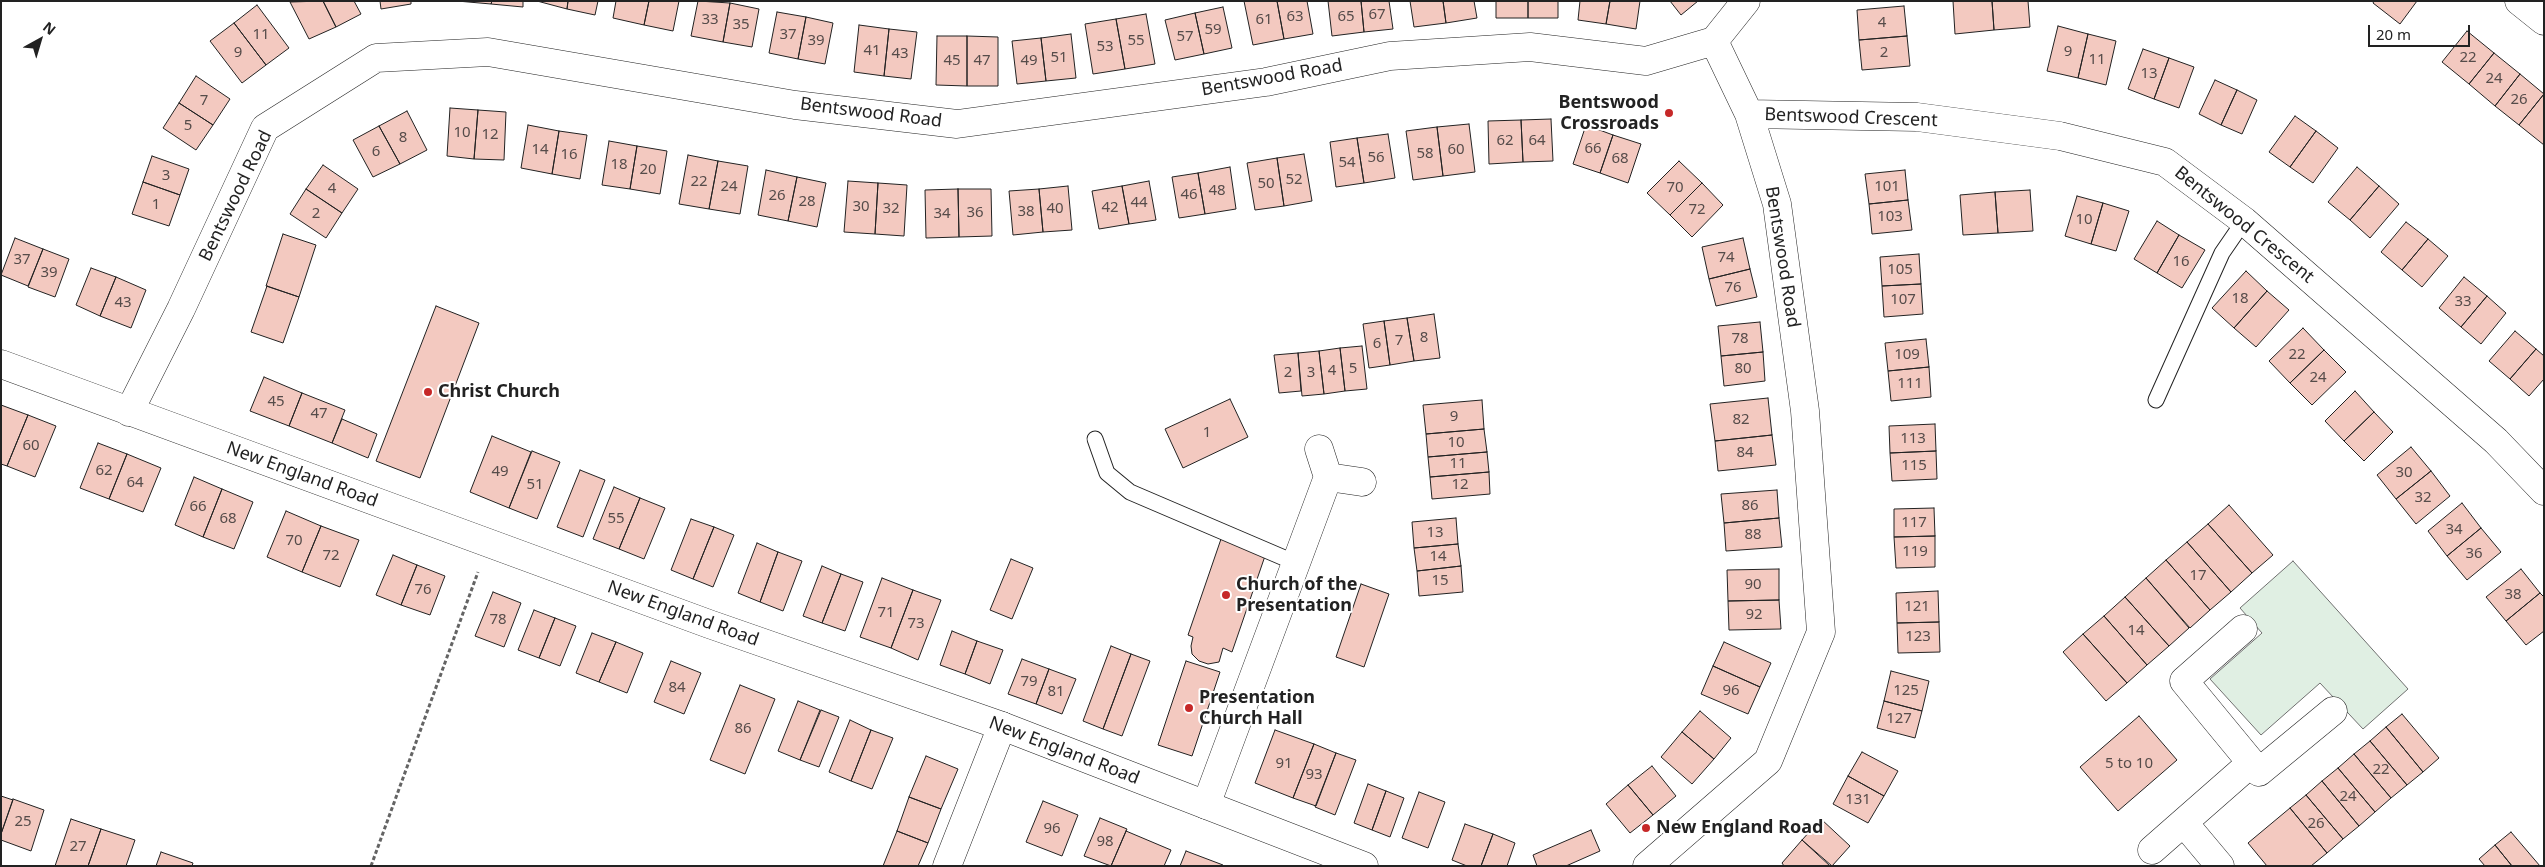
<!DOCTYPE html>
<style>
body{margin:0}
#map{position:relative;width:2545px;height:867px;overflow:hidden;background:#fff;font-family:"Noto Sans",sans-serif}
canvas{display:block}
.frame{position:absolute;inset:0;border:2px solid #222;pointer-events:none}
.north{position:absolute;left:15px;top:15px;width:50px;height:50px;-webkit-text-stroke:4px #fff;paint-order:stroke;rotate:39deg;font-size:14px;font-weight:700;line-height:20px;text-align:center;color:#222}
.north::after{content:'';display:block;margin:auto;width:18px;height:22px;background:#222;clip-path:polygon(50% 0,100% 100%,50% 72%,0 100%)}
.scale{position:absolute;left:2368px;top:25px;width:102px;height:22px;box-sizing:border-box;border:2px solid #222;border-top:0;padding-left:6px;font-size:15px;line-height:18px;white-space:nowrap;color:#222;-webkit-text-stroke:4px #fff;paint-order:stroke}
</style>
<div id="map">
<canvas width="2545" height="867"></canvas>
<div class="frame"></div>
<div class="north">N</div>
<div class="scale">20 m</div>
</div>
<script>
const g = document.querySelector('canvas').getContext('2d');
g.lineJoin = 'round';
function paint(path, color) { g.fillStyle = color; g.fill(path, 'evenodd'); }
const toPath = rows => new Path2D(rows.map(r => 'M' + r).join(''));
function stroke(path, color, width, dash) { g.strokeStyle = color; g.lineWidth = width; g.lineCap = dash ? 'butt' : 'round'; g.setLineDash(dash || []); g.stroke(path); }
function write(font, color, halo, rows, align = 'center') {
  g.font = font + ' "Noto Sans",sans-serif'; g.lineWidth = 4; g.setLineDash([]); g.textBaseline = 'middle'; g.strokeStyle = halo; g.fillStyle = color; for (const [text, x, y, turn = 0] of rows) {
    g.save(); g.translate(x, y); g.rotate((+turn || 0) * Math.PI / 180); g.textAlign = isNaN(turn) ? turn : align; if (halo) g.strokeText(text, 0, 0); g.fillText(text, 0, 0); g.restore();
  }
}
const green = toPath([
 [2293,561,2408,689,2363,729,2320,683,2261,735,2210,679,2262,633,2240,608,2293,561]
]);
paint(green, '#e0efe3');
stroke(green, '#6f6f6f', 1);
const building = toPath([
 [323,1,354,1,361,14,336,27,323,1],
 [323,1,336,27,309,39,290,2,323,1],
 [380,1,411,1,411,4,381,9,380,1],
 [457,1,492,1,491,4,457,1],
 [492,1,523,1,523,7,491,4,492,1],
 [537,1,568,1,567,9,537,1],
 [568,1,598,1,595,15,567,9,568,1],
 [616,1,649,1,644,25,613,18,616,1],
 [649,1,679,1,673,31,644,25,649,1],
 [698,1,730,3,723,42,691,36,698,1],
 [1244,1,1277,1,1284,39,1253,45,1244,1],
 [1277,1,1307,1,1313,34,1284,39,1277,1],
 [1328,1,1361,1,1364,32,1332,36,1328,1],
 [1361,1,1389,1,1393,29,1364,32,1361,1],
 [1410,1,1443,1,1446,23,1414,27,1410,1],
 [1443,1,1474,1,1477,18,1446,23,1443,1],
 [1496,1,1528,1,1528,18,1496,18,1496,1],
 [1528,1,1558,1,1558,18,1528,18,1528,1],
 [1580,1,1610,1,1606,24,1578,20,1580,1],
 [1610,1,1640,1,1636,29,1606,24,1610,1],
 [1670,1,1698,1,1681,15,1670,1],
 [1953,1,1992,1,1994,30,1955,34,1953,1],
 [1992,1,2028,1,2030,27,1994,30,1992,1],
 [2374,1,2417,1,2400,24,2373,3,2374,1],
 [730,3,759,9,752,47,723,42,730,3],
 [257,5,289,48,266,65,234,23,257,5],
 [1904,6,1907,36,1859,40,1857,10,1904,6],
 [1223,7,1232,48,1204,54,1195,13,1223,7],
 [777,12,806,17,798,59,769,53,777,12],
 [1195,13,1204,54,1175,60,1165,20,1195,13],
 [1146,14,1155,64,1125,69,1116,19,1146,14],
 [806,17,833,23,825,64,798,59,806,17],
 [1116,19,1125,69,1093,74,1085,24,1116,19],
 [234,23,266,65,242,83,210,41,234,23],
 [859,25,889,29,884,76,854,72,859,25],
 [2058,26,2088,34,2078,78,2047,71,2058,26],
 [889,29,917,32,911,79,884,76,889,29],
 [2467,31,2494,53,2469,84,2442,62,2467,31],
 [1071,34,1076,78,1046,81,1041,38,1071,34],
 [2088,34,2116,41,2106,85,2078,78,2088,34],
 [937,36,967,36,967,86,936,85,937,36],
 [967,36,998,37,998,86,967,86,967,36],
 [1907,36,1910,66,1862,70,1859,40,1907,36],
 [1041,38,1046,81,1017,84,1012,41,1041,38],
 [2143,49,2169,58,2154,99,2128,89,2143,49],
 [2494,53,2520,74,2495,106,2469,84,2494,53],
 [2169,58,2194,67,2179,108,2154,99,2169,58],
 [2520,74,2544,94,2519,125,2495,106,2520,74],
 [196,76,230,99,213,125,179,103,196,76],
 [2215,80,2237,90,2221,125,2199,114,2215,80],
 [2237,90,2257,100,2242,134,2221,125,2237,90],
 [2544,94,2544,145,2519,125,2544,94],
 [179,103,213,125,196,150,163,128,179,103],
 [450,108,478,110,474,159,447,156,450,108],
 [478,110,506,112,504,160,474,159,478,110],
 [407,111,427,150,400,164,379,126,407,111],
 [2295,116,2316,131,2290,167,2269,152,2295,116],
 [1551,119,1553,161,1523,162,1521,120,1551,119],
 [1521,120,1523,162,1489,164,1488,121,1521,120],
 [1469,124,1475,172,1443,176,1437,127,1469,124],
 [528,125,559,131,552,174,521,168,528,125],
 [1586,125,1613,135,1600,173,1573,164,1586,125],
 [379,126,400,164,373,177,353,140,379,126],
 [1437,127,1443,176,1413,180,1406,131,1437,127],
 [559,131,587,135,580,179,552,174,559,131],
 [2316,131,2338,148,2313,183,2290,167,2316,131],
 [1388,134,1395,178,1364,183,1357,138,1388,134],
 [1613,135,1641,144,1628,183,1600,173,1613,135],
 [1357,138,1364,183,1336,187,1330,142,1357,138],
 [609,141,637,146,630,189,602,185,609,141],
 [637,146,667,151,660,194,630,189,637,146],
 [1304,154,1312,201,1284,206,1277,158,1304,154],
 [688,155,718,161,709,209,679,204,688,155],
 [152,156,189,169,180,195,143,182,152,156],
 [1277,158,1284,206,1255,210,1247,163,1277,158],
 [718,161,748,166,740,214,709,209,718,161],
 [1679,161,1702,183,1670,215,1647,193,1679,161],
 [323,165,358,189,342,213,306,189,323,165],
 [1230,167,1236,209,1205,214,1198,173,1230,167],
 [2357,167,2379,186,2350,220,2328,202,2357,167],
 [766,170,797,177,788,221,758,215,766,170],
 [1905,170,1908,200,1869,204,1865,174,1905,170],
 [1198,173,1205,214,1179,218,1172,177,1198,173],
 [797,177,826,183,817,227,788,221,797,177],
 [848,181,878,183,875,234,844,232,848,181],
 [1149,181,1156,220,1129,224,1122,186,1149,181],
 [143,182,180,195,169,226,132,214,143,182],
 [878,183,907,185,904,236,875,234,878,183],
 [1702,183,1723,205,1692,237,1670,215,1702,183],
 [1068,186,1072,230,1043,232,1039,189,1068,186],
 [1122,186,1129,224,1099,229,1092,191,1122,186],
 [2379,186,2399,204,2370,238,2350,220,2379,186],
 [306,189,342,213,326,238,290,214,306,189],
 [958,189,991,189,992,236,959,237,958,189],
 [958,189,959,237,926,238,925,190,958,189],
 [1039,189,1043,232,1013,235,1009,191,1039,189],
 [2030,190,2033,231,1998,233,1995,192,2030,190],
 [1995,192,1998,233,1963,235,1960,195,1995,192],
 [2077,196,2103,203,2091,244,2065,236,2077,196],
 [1908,200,1912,230,1872,234,1869,204,1908,200],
 [2103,203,2129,211,2116,251,2091,244,2103,203],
 [2157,221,2179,235,2157,273,2134,259,2157,221],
 [2406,222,2428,239,2402,270,2381,252,2406,222],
 [283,234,316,245,299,297,266,286,283,234],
 [2179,235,2205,250,2182,288,2157,273,2179,235],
 [15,238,43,249,28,286,1,275,15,238],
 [1743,238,1750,269,1709,279,1702,247,1743,238],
 [2428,239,2448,256,2422,287,2402,270,2428,239],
 [43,249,69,259,55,297,28,287,43,249],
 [1919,254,1921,284,1882,286,1880,257,1919,254],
 [91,268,116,277,100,316,76,305,91,268],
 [1750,269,1757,297,1716,306,1709,279,1750,269],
 [2246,271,2267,291,2234,328,2212,308,2246,271],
 [116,277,146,290,131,328,100,316,116,277],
 [2464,277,2487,296,2461,327,2439,308,2464,277],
 [1921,284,1923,314,1884,317,1882,286,1921,284],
 [267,286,299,297,283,343,251,332,267,286],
 [2267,291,2289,310,2256,347,2234,328,2267,291],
 [2487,296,2506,313,2481,344,2461,327,2487,296],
 [436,306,479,323,420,478,376,461,436,306],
 [1434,314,1440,358,1414,361,1407,318,1434,314],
 [1407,318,1414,361,1390,365,1384,321,1407,318],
 [1384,321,1390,365,1369,368,1363,324,1384,321],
 [1760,322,1763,352,1721,356,1718,326,1760,322],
 [2303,328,2324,350,2290,383,2269,361,2303,328],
 [2515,331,2536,349,2510,379,2489,361,2515,331],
 [1926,339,1929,367,1888,371,1885,343,1926,339],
 [1362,346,1367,389,1345,391,1340,348,1362,346],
 [1340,348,1345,391,1324,394,1319,351,1340,348],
 [2536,349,2544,356,2544,379,2529,396,2510,379,2536,349],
 [2324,350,2346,372,2312,405,2290,383,2324,350],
 [1319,351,1324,394,1302,396,1298,353,1319,351],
 [1763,352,1765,381,1724,386,1721,356,1763,352],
 [1298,353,1301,391,1279,393,1274,355,1298,353],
 [1929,367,1931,397,1891,401,1888,371,1929,367],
 [264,377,302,393,289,426,250,411,264,377],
 [2355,391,2374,412,2344,441,2325,421,2355,391],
 [302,393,345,410,332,443,289,426,302,393],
 [1768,398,1772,435,1715,441,1710,404,1768,398],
 [1230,399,1248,437,1183,468,1165,429,1230,399],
 [1482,400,1484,429,1426,434,1423,405,1482,400],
 [1,405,28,415,7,466,1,464,1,405],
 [2374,412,2393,432,2364,461,2344,441,2374,412],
 [28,415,56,426,35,477,7,466,28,415],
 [342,419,377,434,368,458,332,443,342,419],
 [1935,424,1936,451,1890,453,1889,426,1935,424],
 [1484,429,1487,452,1428,457,1426,434,1484,429],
 [1772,435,1776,465,1718,471,1715,441,1772,435],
 [492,436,531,452,509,508,470,492,492,436],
 [98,443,127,454,109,499,80,488,98,443],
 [2411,447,2431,471,2396,499,2377,475,2411,447],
 [532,451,560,462,537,519,509,508,532,451],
 [1936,451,1937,479,1892,481,1890,453,1936,451],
 [1487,452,1489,472,1430,477,1428,457,1487,452],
 [127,454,161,468,143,512,109,499,127,454],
 [580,470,605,480,583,537,557,527,580,470],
 [2431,471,2450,496,2416,524,2396,499,2431,471],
 [1489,472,1490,494,1432,499,1430,477,1489,472],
 [194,477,222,489,203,537,175,525,194,477],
 [614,487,640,498,619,549,593,539,614,487],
 [222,489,253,502,234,549,203,537,222,489],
 [1777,490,1779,518,1724,523,1721,494,1777,490],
 [640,498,665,508,644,559,619,549,640,498],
 [2462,503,2481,528,2447,556,2428,531,2462,503],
 [2229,505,2273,555,2252,573,2208,524,2229,505],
 [1934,508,1935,536,1894,537,1894,509,1934,508],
 [286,511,321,526,302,572,267,557,286,511],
 [1456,518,1458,544,1414,548,1412,522,1456,518],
 [1779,518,1782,547,1726,551,1724,523,1779,518],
 [691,519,714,527,693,579,671,570,691,519],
 [2208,524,2252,573,2231,592,2187,542,2208,524],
 [321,526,359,540,340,587,302,572,321,526],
 [714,527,734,535,713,587,693,579,714,527],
 [2481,528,2501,552,2467,580,2447,556,2481,528],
 [1935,536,1935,567,1896,568,1894,537,1935,536],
 [1221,539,1265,556,1232,652,1223,648,1219,662,1208,664,1199,661,1192,654,1191,646,1193,637,1188,635,1221,539],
 [2187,542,2231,592,2210,610,2166,560,2187,542],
 [757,543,778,552,760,602,738,593,757,543],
 [1458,544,1461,566,1417,571,1414,548,1458,544],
 [778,552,802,561,783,611,760,602,778,552],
 [393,555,417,565,401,605,376,595,393,555],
 [1011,559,1033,568,1012,619,990,610,1011,559],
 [2166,560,2210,610,2190,628,2146,578,2166,560],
 [417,565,445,576,430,615,401,605,417,565],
 [822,566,841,574,822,623,803,616,822,566],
 [1461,566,1463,592,1419,596,1417,571,1461,566],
 [1779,569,1779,600,1728,601,1727,570,1779,569],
 [2521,569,2540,593,2506,621,2486,597,2521,569],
 [841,574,863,582,845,631,822,623,841,574],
 [882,578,913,590,891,648,860,637,882,578],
 [2146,578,2189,628,2169,646,2125,597,2146,578],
 [1361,584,1389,594,1364,667,1336,657,1361,584],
 [913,590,941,600,918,660,891,648,913,590],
 [1938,591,1939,622,1897,623,1896,593,1938,591],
 [493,592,521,603,504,647,475,636,493,592],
 [2540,593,2544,597,2544,631,2526,645,2506,621,2540,593],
 [2125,597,2169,646,2147,665,2104,616,2125,597],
 [1779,600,1781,629,1729,630,1728,601,1779,600],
 [534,610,555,618,539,658,518,650,534,610],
 [2104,616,2147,665,2127,683,2083,634,2104,616],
 [555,618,576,626,560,666,539,658,555,618],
 [1939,622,1940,652,1898,653,1897,623,1939,622],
 [952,631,977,641,965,674,940,665,952,631],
 [592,633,616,642,599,682,576,673,592,633],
 [2083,634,2127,683,2106,701,2063,652,2083,634],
 [977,641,1003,650,990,684,965,674,977,641],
 [616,642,643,653,627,693,599,682,616,642],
 [1724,642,1771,663,1760,687,1713,666,1724,642],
 [1111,646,1131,654,1103,729,1083,721,1111,646],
 [1131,654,1150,661,1122,736,1103,729,1131,654],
 [1022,659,1049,669,1036,704,1008,694,1022,659],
 [671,661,701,673,684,714,654,702,671,661],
 [1186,661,1220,672,1192,756,1158,745,1186,661],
 [1713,666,1760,687,1748,714,1701,694,1713,666],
 [1049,669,1076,679,1062,714,1036,704,1049,669],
 [1891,671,1929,681,1922,711,1884,701,1891,671],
 [740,685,775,699,745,774,710,760,740,685],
 [798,701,820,710,800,760,778,751,798,701],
 [1884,701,1922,711,1915,738,1877,728,1884,701],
 [821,710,839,717,819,767,800,760,821,710],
 [1700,711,1731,738,1714,759,1682,732,1700,711],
 [2402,714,2439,758,2423,772,2386,727,2402,714],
 [2139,716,2177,760,2118,811,2080,767,2139,716],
 [850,720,871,730,851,781,829,772,850,720],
 [2386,727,2423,772,2407,785,2370,741,2386,727],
 [871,730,893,738,872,789,851,781,871,730],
 [1275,730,1314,744,1293,798,1255,783,1275,730],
 [1682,732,1714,759,1692,784,1661,757,1682,732],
 [2370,741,2407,785,2391,798,2354,754,2370,741],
 [1314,744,1336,753,1316,806,1293,798,1314,744],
 [1862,752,1898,771,1884,796,1848,776,1862,752],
 [1336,753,1356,760,1335,815,1315,807,1336,753],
 [2354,754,2391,798,2375,812,2338,768,2354,754],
 [926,756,958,769,941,809,909,797,926,756],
 [1652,766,1676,796,1653,815,1628,785,1652,766],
 [2338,768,2375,812,2359,826,2322,781,2338,768],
 [1848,776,1884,796,1868,823,1833,804,1848,776],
 [2322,781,2359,826,2343,839,2306,795,2322,781],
 [1368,784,1386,791,1372,830,1354,823,1368,784],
 [1628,785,1653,815,1630,833,1606,804,1628,785],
 [1386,791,1404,798,1390,837,1372,830,1386,791],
 [1419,792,1445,802,1428,848,1402,838,1419,792],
 [2306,795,2343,839,2327,853,2290,808,2306,795],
 [1,796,13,800,1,834,1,796],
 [909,797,941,809,928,843,897,831,909,797],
 [13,799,44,810,31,851,1,840,1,834,13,799],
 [1043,801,1078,815,1062,856,1026,842,1043,801],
 [2290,808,2327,853,2311,866,2267,866,2248,843,2290,808],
 [1100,818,1127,829,1111,866,1084,856,1100,818],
 [71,819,101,829,88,866,55,866,71,819],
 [1821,819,1850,846,1832,866,1802,840,1821,819],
 [1465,824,1493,834,1481,866,1467,866,1452,860,1465,824],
 [101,829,135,840,126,866,88,866,101,829],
 [1591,830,1600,851,1566,866,1537,866,1533,855,1591,830],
 [897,831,928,843,918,866,883,866,897,831],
 [1126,831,1171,850,1164,866,1111,866,1126,831],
 [2511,832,2540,866,2512,866,2495,845,2511,832],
 [1493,834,1515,843,1507,866,1481,866,1493,834],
 [1802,840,1830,866,1784,866,1782,863,1802,840],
 [2495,845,2512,866,2485,866,2479,859,2495,845],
 [1186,851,1223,865,1222,866,1180,866,1186,851],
 [161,852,193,863,192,866,156,866,161,852]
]);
paint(building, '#f3c9c0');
stroke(building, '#222', 1);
const lane = toPath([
 [2156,400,2222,253,2244,221],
 [1095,439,1107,473,1130,492,1296,563]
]);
const street = toPath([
 [2519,1,2544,21],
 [1714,41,1746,1],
 [1749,114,1917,117,2060,136,2165,162,2244,221,2496,441,2544,491],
 [129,412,181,309,265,128,376,58,488,52,795,105,957,124,1266,82,1390,56,1530,47,1646,61,1714,41],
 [1319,449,1328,477],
 [2243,629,2184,681,2259,772,2333,711],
 [1206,805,1328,477,1362,482],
 [2184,823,2220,866],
 [2152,850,2250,764],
 [947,866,1002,726],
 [1647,866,1768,761,1821,632,1805,411,1777,204,1749,114,1714,41]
]);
const secondary = toPath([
 [1,364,709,624,1002,726,1364,866]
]);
stroke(lane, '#222', 17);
stroke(street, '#222', 29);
stroke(secondary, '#222', 29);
stroke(toPath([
 [371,866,478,572]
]), '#646464', 3, [4, 2.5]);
stroke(lane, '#fff', 15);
stroke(street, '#fff', 28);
stroke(secondary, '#fff', 28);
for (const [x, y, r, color] of [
 [1669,113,5,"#c62828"],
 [428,392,5,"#c62828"],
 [1226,595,5,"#c62828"],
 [1189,708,5,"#c62828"],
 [1646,828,5,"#c62828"]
]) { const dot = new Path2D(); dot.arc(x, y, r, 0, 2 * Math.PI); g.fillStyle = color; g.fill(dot); stroke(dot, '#fff', 2); }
write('15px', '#564c4a', null, [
 ["67",1377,15],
 ["63",1295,17],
 ["65",1346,17],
 ["33",710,20],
 ["61",1264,20],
 ["4",1882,23],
 ["35",741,25],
 ["59",1213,30],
 ["11",261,35],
 ["37",788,35],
 ["57",1185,37],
 ["39",816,41],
 ["55",1136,41],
 ["53",1105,47],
 ["41",872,51],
 ["9",2068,52],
 ["9",238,53],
 ["2",1884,53],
 ["43",900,54],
 ["51",1059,58],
 ["22",2468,58],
 ["11",2097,60],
 ["45",952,61],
 ["47",982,61],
 ["49",1029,61],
 ["13",2149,74],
 ["24",2494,79],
 ["26",2519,100],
 ["7",204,101],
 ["5",188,126],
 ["10",462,133],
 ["12",490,135],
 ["8",403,138],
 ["62",1505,141],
 ["64",1537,141],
 ["66",1593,149],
 ["14",540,150],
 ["60",1456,150],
 ["6",376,152],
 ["58",1425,154],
 ["16",569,155],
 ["56",1376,158],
 ["68",1620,159],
 ["54",1347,163],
 ["18",619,165],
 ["20",648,170],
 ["3",166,176],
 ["52",1294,180],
 ["22",699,182],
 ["50",1266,184],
 ["24",729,187],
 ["101",1887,187],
 ["70",1675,188],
 ["4",332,189],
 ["48",1217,191],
 ["46",1189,195],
 ["26",777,196],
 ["28",807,202],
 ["44",1139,203],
 ["1",156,205],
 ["30",861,207],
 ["42",1110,208],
 ["32",891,209],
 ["40",1055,209],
 ["72",1697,210],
 ["38",1026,212],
 ["36",975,213],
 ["2",316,214],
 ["34",942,214],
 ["103",1890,217],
 ["10",2084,220],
 ["74",1726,258],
 ["37",22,260],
 ["16",2181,262],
 ["105",1900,270],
 ["39",49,273],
 ["76",1733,288],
 ["18",2240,299],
 ["107",1903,300],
 ["33",2463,302],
 ["43",123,303],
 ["8",1424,338],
 ["78",1740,339],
 ["7",1399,341],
 ["6",1377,344],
 ["109",1907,355],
 ["22",2297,355],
 ["5",1353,369],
 ["80",1743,369],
 ["4",1332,371],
 ["2",1288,373],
 ["3",1311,373],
 ["24",2318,378],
 ["111",1910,384],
 ["45",276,402],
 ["47",319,414],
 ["9",1454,417],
 ["82",1741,420],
 ["1",1207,433],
 ["113",1913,439],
 ["10",1456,443],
 ["60",31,446],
 ["84",1745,453],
 ["11",1458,464],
 ["115",1914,466],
 ["62",104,471],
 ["49",500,472],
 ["30",2404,473],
 ["64",135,483],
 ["51",535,485],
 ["12",1460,485],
 ["32",2423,498],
 ["86",1750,506],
 ["66",198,507],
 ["68",228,519],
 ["55",616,519],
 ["117",1914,523],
 ["34",2454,530],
 ["13",1435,533],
 ["88",1753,535],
 ["70",294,541],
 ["119",1915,552],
 ["36",2474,554],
 ["72",331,556],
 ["14",1438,557],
 ["17",2198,576],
 ["15",1440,581],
 ["90",1753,585],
 ["76",423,590],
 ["38",2513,595],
 ["121",1917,607],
 ["71",886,613],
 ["92",1754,615],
 ["78",498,620],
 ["73",916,624],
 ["14",2136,631],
 ["123",1918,637],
 ["79",1029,682],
 ["84",677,688],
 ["96",1731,691],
 ["125",1906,691],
 ["81",1056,692],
 ["127",1899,719],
 ["86",743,729],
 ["91",1284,764],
 ["5 to 10",2129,764],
 ["22",2381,770],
 ["93",1314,775],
 ["24",2348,797],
 ["131",1858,800],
 ["25",23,822],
 ["26",2316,824],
 ["96",1052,829],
 ["98",1105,842],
 ["27",78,847]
]);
write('18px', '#222', '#fff', [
 ["Bentswood Road",1272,78,-10],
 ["Bentswood Road",871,113,7],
 ["Bentswood Crescent",1851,118,2],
 ["Bentswood Road",236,196,-64],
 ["Bentswood Crescent",2244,225,39],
 ["Bentswood Road",1782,257,81],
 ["New England Road",302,475,20],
 ["New England Road",683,614,20],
 ["New England Road",1064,751,21]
]);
write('bold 18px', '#222', '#fff', [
 ["Bentswood",1659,103,"right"],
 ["Crossroads",1659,124,"right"],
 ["Christ Church",438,392],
 ["Church of the",1236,585],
 ["Presentation",1236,606],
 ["Presentation",1199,698],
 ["Church Hall",1199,719],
 ["New England Road",1656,828]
], 'left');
</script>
